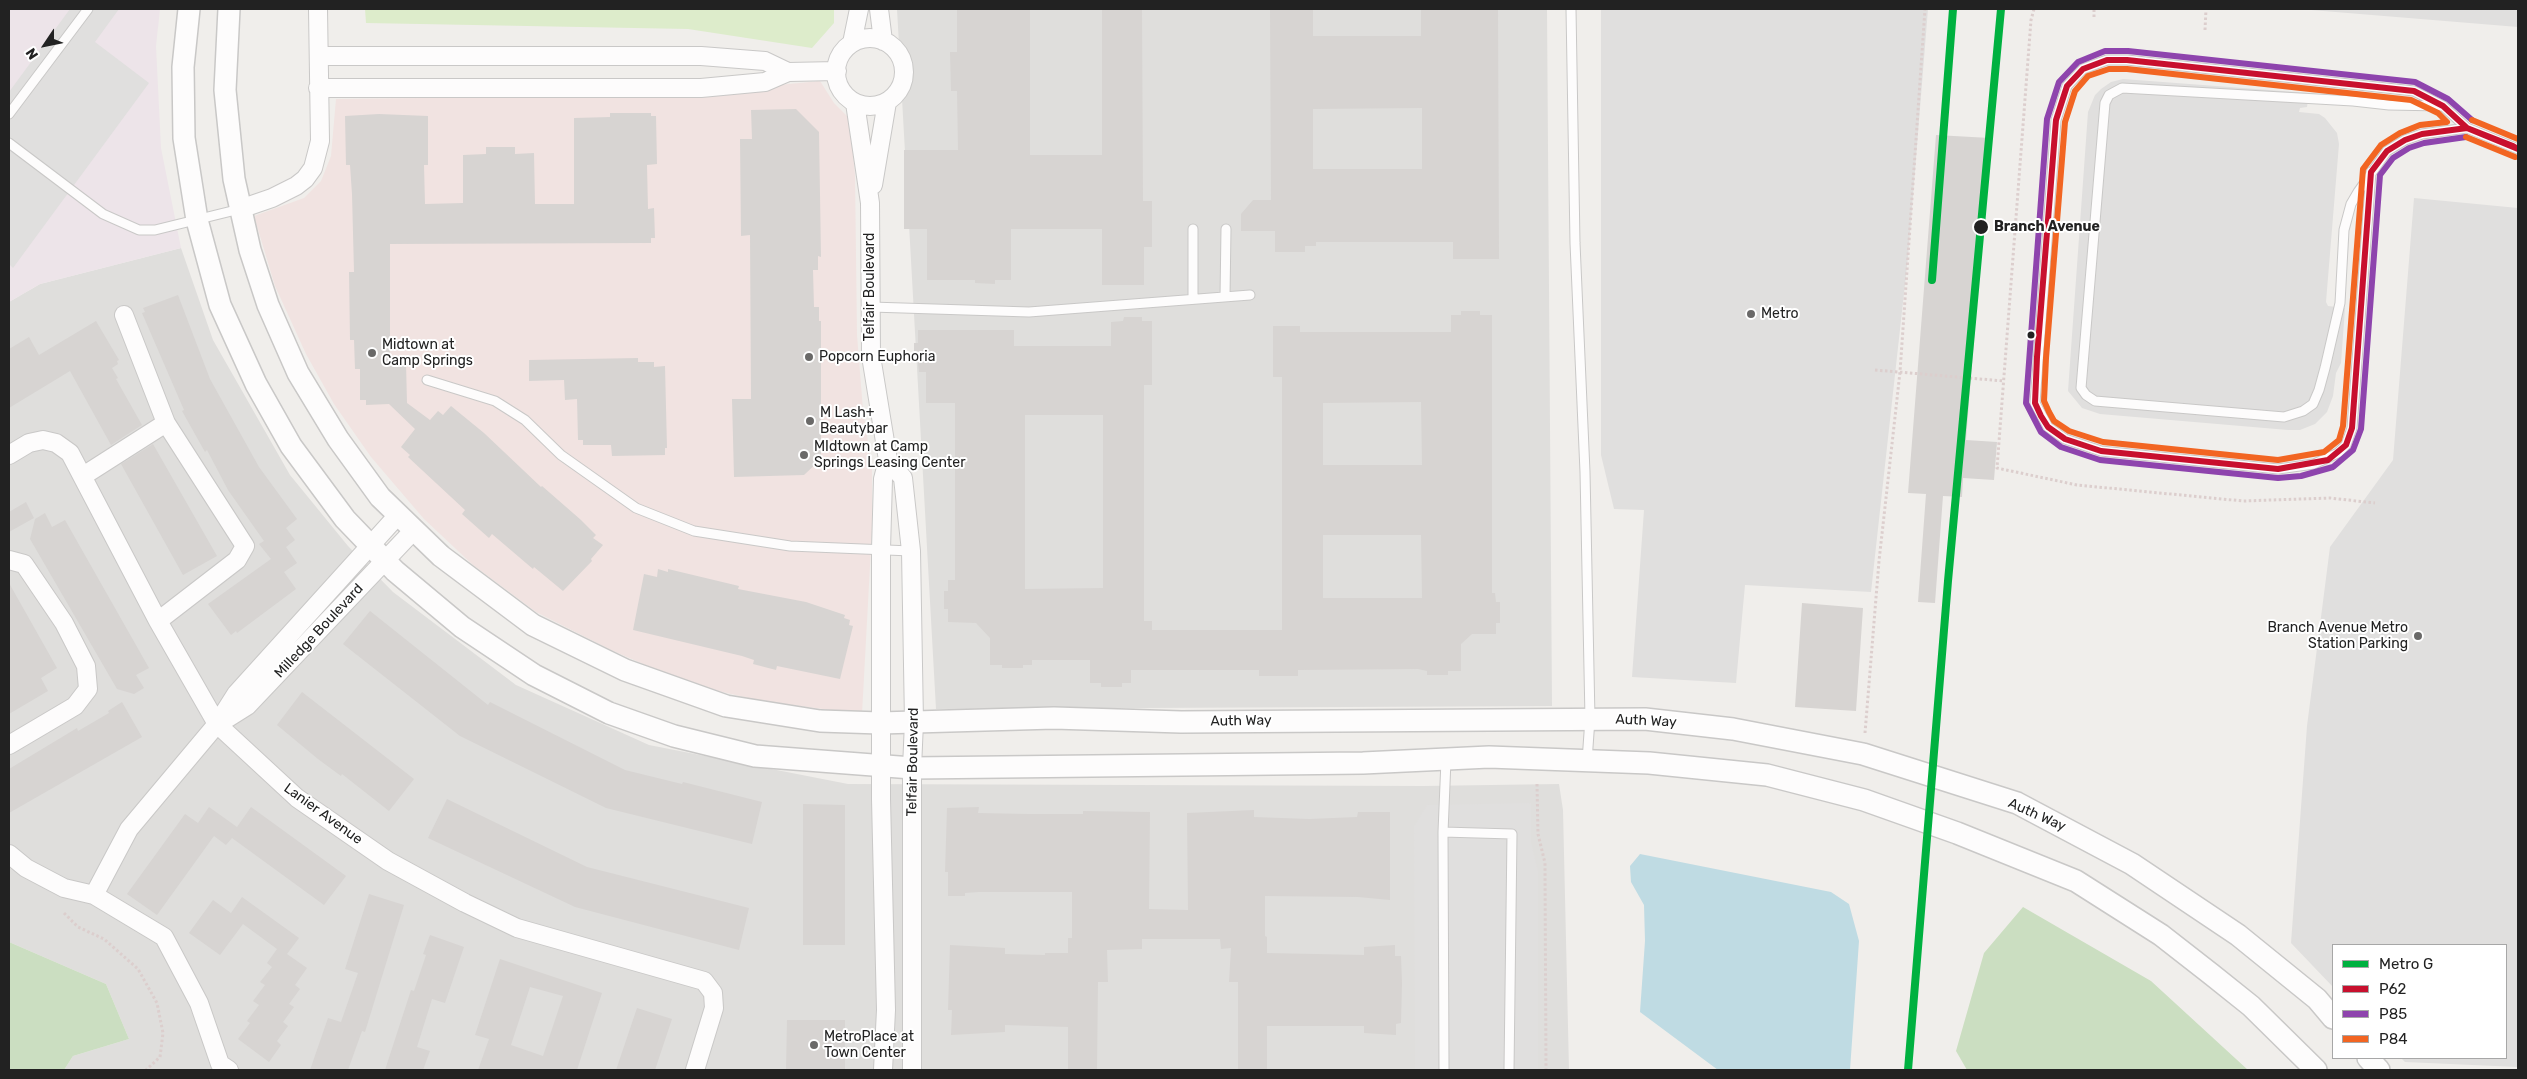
<!DOCTYPE html>
<style>
body{margin:0}
#map{position:relative;width:2527px;height:1079px;overflow:hidden;background:#f0eeeb;font-family:Rubik,sans-serif}
canvas{display:block}
.frame{position:absolute;inset:0;border:10px solid #222;pointer-events:none}
.legend{position:absolute;left:2332px;top:944px;width:175px;height:115px;box-sizing:border-box;background:#fff;border:1px solid #a7a7a7;margin:0;padding:6px 9px;list-style:none;font-size:15px;color:#222}
.legend li{display:flex;align-items:center;gap:10px;height:25px}
.legend b{width:25px;border:1px solid #a7a7a7}
.north{position:absolute;left:20px;top:20px;width:50px;height:50px;-webkit-text-stroke:4px #fff;paint-order:stroke;rotate:236deg;font-size:14px;font-weight:700;line-height:20px;text-align:center;color:#222}
.north::after{content:'';display:block;margin:auto;width:18px;height:22px;background:#222;clip-path:polygon(50% 0,100% 100%,50% 72%,0 100%)}
</style>
<div id="map">
<canvas width="2527" height="1079"></canvas>
<div class="frame"></div>
<ul class="legend">
<li><b style="height:6px;background:#00b140"></b>Metro G</li>
<li><b style="height:6px;background:#c8102e"></b>P62</li>
<li><b style="height:6px;background:#8e44ad"></b>P85</li>
<li><b style="height:6px;background:#f26522"></b>P84</li>
</ul>
<div class="north">N</div>
</div>
<script>
const g = document.querySelector('canvas').getContext('2d');
g.lineJoin = 'round';
function paint(path, color) { g.fillStyle = color; g.fill(path, 'evenodd'); }
const toPath = rows => new Path2D(rows.map(r => 'M' + r).join(''));
function stroke(path, color, width, dash) { g.strokeStyle = color; g.lineWidth = width; g.lineCap = dash ? 'butt' : 'round'; g.setLineDash(dash || []); g.stroke(path); }
function write(font, color, halo, rows, align = 'center') {
  g.font = font + ' Rubik,sans-serif'; g.lineWidth = 4; g.setLineDash([]); g.textBaseline = 'middle'; g.strokeStyle = halo; g.fillStyle = color; for (const [text, x, y, turn = 0] of rows) {
    g.save(); g.translate(x, y); g.rotate((+turn || 0) * Math.PI / 180); g.textAlign = isNaN(turn) ? turn : align; if (halo) g.strokeText(text, 0, 0); g.fillText(text, 0, 0); g.restore();
  }
}
paint(toPath([
 [897,9,1547,9,1552,706,936,709],
 [181,248,213,340,290,475,348,546,393,592,516,685,649,745,848,784,1423,786,1559,784,1563,810,1569,1070,64,1070,73,1056,129,1039,106,984,9,942,9,302,40,284]
]), '#dfdedc');
paint(toPath([
 [820,81,834,103,850,119,855,175,857,335,863,410,872,468,872,529,862,714,761,701,689,684,611,650,536,612,473,565,424,519,371,457,334,404,306,354,275,286,254,216,304,198,321,181,331,156,336,99,676,95]
]), '#f1e3e1');
paint(toPath([
 [9,9,160,9,156,46,161,148,181,248,40,284,9,302]
]), '#ede4e9');
paint(toPath([
 [365,9,834,9,834,23,812,48,688,29,366,23]
]), '#ddeccb');
paint(toPath([
 [2023,907,2151,981,2248,1070,1967,1070,1956,1051,1984,953],
 [9,942,106,984,129,1039,73,1056,64,1070,9,1070]
]), '#cbdec1');
paint(toPath([
 [70,9,119,9,95,42,149,83,13,268,9,264,9,92],
 [1601,9,1928,9,1908,257,1871,592,1745,585,1736,683,1632,677,1644,510,1614,509,1601,455],
 [2299,9,2518,9,2518,27],
 [2123,79,2309,93,2307,107,2300,108,2299,112,2319,114,2325,118,2337,133,2339,144,2326,302,2328,306,2345,308,2341,363,2336,373,2333,396,2327,412,2315,424,2300,430,2288,430,2100,414,2082,408,2068,391,2088,112,2095,95,2101,89,2111,82],
 [2414,198,2518,208,2518,1067,2405,1062,2401,1058,2506,1058,2506,945,2333,945,2333,987,2291,943,2307,726,2330,547,2393,460],
 [1531,803,1531,842,1538,871,1538,1070,1415,1070,1414,826,1427,805]
]), '#e0dfde');
paint(toPath([
 [1640,854,1831,892,1849,904,1859,941,1850,1070,1718,1070,1640,1012,1645,941,1644,905,1631,882,1630,866]
]), '#bfdbe3');
paint(toPath([
 [957,9,1030,9,1030,155,1102,155,1102,9,1142,9,1143,201,1152,201,1152,247,1144,247,1144,285,1102,285,1102,229,1011,229,1011,280,995,280,995,284,975,283,975,280,927,280,927,229,904,229,904,150,958,150,957,91,951,91,950,52,957,52],
 [1270,9,1313,9,1313,36,1421,36,1421,9,1498,9,1499,259,1453,259,1453,242,1316,242,1316,246,1305,246,1305,252,1275,252,1275,231,1241,231,1241,214,1253,200,1271,200],
 [1422,108,1422,169,1313,169,1313,109],
 [796,109,819,132,821,257,818,256,818,270,813,270,814,307,819,307,819,321,821,321,821,459,804,475,734,477,732,399,751,399,750,235,741,236,740,139,752,139,751,110],
 [610,113,651,113,651,116,656,116,657,164,647,165,648,209,654,208,655,238,651,238,651,243,390,244,390,363,406,362,407,403,430,420,438,411,443,415,451,406,484,433,541,487,542,486,581,520,596,535,593,538,603,545,591,559,592,561,563,591,534,567,533,569,492,534,489,538,462,514,465,510,408,457,410,455,401,447,415,429,389,404,366,405,366,400,360,400,360,369,355,369,354,340,350,340,349,272,354,272,352,194,350,165,346,165,345,116,379,114,428,116,428,165,424,165,425,204,463,203,463,155,486,154,486,147,515,147,515,154,534,153,535,204,574,204,574,118,610,117],
 [1936,135,1990,138,1966,440,1997,442,1994,480,1963,478,1962,497,1943,496,1935,603,1918,602,1926,494,1908,493],
 [178,295,210,379,259,467,297,519,286,528,295,540,286,547,297,563,284,572,296,589,237,633,236,631,231,635,208,604,271,559,259,544,264,541,228,490,207,450,205,452,182,411,184,410,142,313,145,312,143,308],
 [1461,311,1480,311,1480,315,1492,315,1492,593,1495,593,1496,602,1500,602,1500,623,1496,623,1496,634,1472,634,1461,644,1461,671,1448,671,1448,675,1427,675,1427,671,1418,669,1298,670,1298,676,1259,676,1259,670,1131,670,1131,683,1122,683,1122,687,1101,687,1101,683,1090,683,1090,660,1032,660,1032,665,1023,665,1023,668,1002,668,1002,665,990,665,990,638,976,623,948,622,948,609,944,609,944,591,948,591,948,580,955,580,955,403,926,403,926,372,919,372,918,363,914,363,914,343,918,343,918,330,1014,330,1014,346,1111,346,1111,322,1123,321,1124,317,1142,317,1142,321,1152,321,1152,385,1144,385,1144,621,1152,621,1152,630,1282,630,1282,377,1273,377,1273,326,1300,326,1300,332,1451,332,1451,315,1461,315],
 [1421,402,1422,465,1323,465,1323,403],
 [1025,415,1103,415,1103,588,1025,589],
 [1323,535,1421,535,1422,598,1323,598],
 [96,321,119,360,117,361,118,364,112,368,118,378,116,379,142,425,111,445,70,371,9,408,9,349,29,337,39,355],
 [638,358,638,362,654,362,654,367,665,366,667,448,665,448,665,455,612,456,611,445,583,445,583,440,578,440,577,399,565,400,564,380,529,381,529,360],
 [153,444,217,556,183,575,121,464],
 [26,502,34,518,9,532,9,512],
 [45,513,52,527,65,520,149,668,136,675,144,688,134,694,117,689,30,539,35,519],
 [658,569,668,572,668,569,739,586,738,589,806,602,845,615,844,618,850,620,849,625,853,626,840,679,777,666,776,670,753,664,754,660,742,656,633,630,644,574,657,577],
 [9,583,57,668,41,678,48,691,9,714],
 [1802,603,1863,608,1856,711,1795,707],
 [370,611,488,705,490,702,625,770,682,784,683,782,762,802,752,844,606,808,460,736,343,644],
 [302,692,414,779,389,811,342,774,341,776,318,759,277,725],
 [122,702,142,737,9,813,9,769,77,728,78,731,109,713,108,711],
 [447,799,587,867,749,908,739,950,575,907,428,838],
 [803,804,845,805,845,945,803,945],
 [209,807,237,827,251,807,346,876,324,905,232,838,226,845,214,836,157,915,127,894,185,814,198,823],
 [979,807,978,813,1028,814,1083,814,1083,811,1150,812,1149,909,1188,910,1187,813,1254,810,1254,817,1309,819,1357,817,1358,812,1390,812,1390,900,1358,897,1265,896,1265,936,1267,937,1267,953,1364,955,1364,947,1395,945,1395,956,1401,956,1402,983,1401,1023,1396,1024,1396,1035,1364,1033,1364,1026,1267,1026,1267,1070,1238,1070,1238,982,1229,982,1231,948,1221,949,1220,939,1142,939,1142,949,1107,950,1108,982,1098,982,1097,1070,1068,1070,1068,1027,1005,1025,1005,1032,951,1035,952,1010,948,1010,950,945,1005,948,1005,954,1045,955,1045,953,1068,953,1068,938,1072,938,1072,892,979,892,965,893,965,896,948,896,948,872,945,872,947,808],
 [369,894,404,905,365,1032,362,1031,348,1070,310,1070,328,1018,341,1022,358,973,345,969],
 [242,897,299,938,287,954,307,968,295,985,300,989,289,1004,294,1007,283,1022,288,1026,277,1041,281,1045,269,1062,238,1039,250,1023,247,1021,259,1005,253,1001,265,985,260,982,272,967,267,963,277,949,243,924,220,955,189,933,213,900,231,913],
 [430,935,464,947,445,1003,432,999,417,1047,430,1051,423,1070,385,1070,411,990,414,991,426,955,423,954],
 [500,959,602,993,577,1070,478,1070,489,1039,475,1035],
 [530,987,563,996,543,1056,511,1045],
 [637,1008,672,1019,655,1070,616,1070],
 [787,1020,845,1020,845,1070,786,1070]
]), '#d7d4d2');
const service = toPath([
 [1571,9,1575,243,1585,472,1590,719,1587,761],
 [2441,106,2389,105,2353,101,2122,88,2109,95,2105,103,2081,388,2086,395,2095,401,2284,417,2303,411,2313,404,2319,390,2325,368,2340,303,2344,230,2351,204,2358,192,2387,151,2405,140,2422,134,2467,128],
 [9,114,88,9],
 [9,143,103,214,139,230,155,230,240,209],
 [2371,172,2352,428,2346,445,2338,453,2314,464,2278,469,2101,451,2065,439,2048,427,2035,403,2056,120,2067,86,2083,69,2107,60,2127,60,2414,91,2443,106,2467,128,2518,149],
 [1193,229,1193,299],
 [1225,297,1226,229],
 [871,307,1029,312,1250,295],
 [427,380,495,401,525,420,561,455,636,508,694,531,790,546,911,551],
 [1443,832,1512,834,1509,1070],
 [1444,1070,1443,832,1446,760]
]);
const minor = toPath([
 [879,9,883,41],
 '836 72a34 34 0 1 1 68 0a34 34 0 1 1-68 0Z',
 [852,43,859,9],
 [319,56,701,56,765,61,788,72],
 [318,88,701,88,765,82,788,72,837,71],
 [855,103,870,203,871,356,888,460,883,479,881,549,881,799,886,1010,883,1070],
 [873,185,887,102],
 [240,209,272,198,296,186,305,179,313,168,320,141,318,9],
 [124,315,166,423,245,546,237,560,158,621],
 [9,455,29,443,43,440,56,443,70,453,158,621,217,724,297,798,388,861,465,903,517,928,704,981,713,993,714,1008,695,1070],
 [888,460,903,478,911,551,914,722,912,768,912,1070],
 [83,476,166,423],
 [9,560,24,564,64,623,86,666,88,689,75,706,9,745],
 [220,723,247,706,414,530],
 [9,854,26,868,64,888,94,895,164,937,199,1003,220,1064,229,1070],
 [94,895,129,829,217,724,236,694,398,515]
]);
const tertiary = toPath([
 [189,9,183,67,184,138,197,220,220,305,256,384,291,446,345,519,395,571,462,627,534,675,609,713,674,736,755,756,912,768,1363,763,1489,757,1649,763,1767,775,1864,800,1957,833,2076,881,2161,935,2211,974,2251,1006,2316,1070],
 [229,9,225,90,234,179,250,250,268,305,298,373,338,439,380,497,441,556,533,625,625,670,726,706,820,721,880,723,1054,718,1181,722,1645,719,1733,729,1863,754,2017,803,2132,864,2238,935,2317,999,2333,1018],
 [2368,1058,2379,1070]
]);
stroke(service, '#c9c8c7', 11);
stroke(minor, '#c9c8c7', 20);
stroke(tertiary, '#c9c8c7', 24);
stroke(toPath([
 [2034,9,2031,20,1997,468,2077,485,2243,501,2330,498,2375,503],
 [2094,17,2094,9],
 [2205,30,2206,9],
 [1875,370,2004,381],
 [1865,733,1879,561,1900,372,1925,9],
 [1537,784,1538,834,1545,863,1546,1070],
 [64,913,78,927,104,939,138,969,157,1003,163,1033,160,1057,146,1070]
]), '#dccecd', 3, [2.5, 2.5]);
stroke(service, '#fdfcfc', 9);
stroke(minor, '#fdfcfc', 18);
stroke(tertiary, '#fdfcfc', 21);
stroke(toPath([
 [2107,60,2127,60,2414,91,2443,106,2467,128,2422,134,2405,140,2387,151,2371,172,2352,428,2346,445,2328,460,2278,469,2101,451,2065,439,2048,427,2041,416,2035,403,2037,357,2056,120,2067,86,2083,69,2107,60],
 [2467,128,2513,146,2518,149,2467,128]
]), '#c8102e', 6);
stroke(toPath([
 [2466,137,2424,143,2409,148,2393,158,2380,175,2361,429,2353,450,2333,467,2301,476,2278,478,2100,460,2061,447,2041,432,2026,403,2047,119,2059,82,2078,62,2105,51,2128,51,2415,82,2448,99,2472,120]
]), '#8e44ad', 6);
stroke(toPath([
 [2109,69,2127,69,2411,100,2438,113,2447,122,2420,125,2400,133,2381,145,2363,169,2343,426,2339,440,2324,452,2278,460,2103,442,2069,431,2054,421,2049,412,2044,401,2046,358,2065,122,2075,91,2088,76,2109,69],
 [2472,120,2518,139],
 [2466,137,2515,157]
]), '#f26522', 6);
stroke(toPath([
 [1932,280,1953,9],
 [1908,1070,1948,581,2001,9]
]), '#00b140', 8);
for (const [x, y, r, color] of [
 [1981,227,8,"#222"],
 [1751,314,5,"#6a6968"],
 [2031,335,4.5,"#222"],
 [372,353,5,"#6a6968"],
 [809,357,5,"#6a6968"],
 [810,421,5,"#6a6968"],
 [804,455,5,"#6a6968"],
 [2418,636,5,"#6a6968"],
 [814,1045,5,"#6a6968"]
]) { const dot = new Path2D(); dot.arc(x, y, r, 0, 2 * Math.PI); g.fillStyle = color; g.fill(dot); stroke(dot, '#fff', 2); }
write('bold 14px', '#222', '#fff', [
 ["Branch Avenue",1994,227]
], 'left');
write('14px', '#222', '#fff', [
 ["Telfair Boulevard",870,287,-90],
 ["Milledge Boulevard",319,631,-47],
 ["Auth Way",1241,721,-1],
 ["Auth Way",1646,721,3],
 ["Telfair Boulevard",913,762,-89],
 ["Lanier Avenue",323,814,36],
 ["Auth Way",2037,815,24]
]);
write('14px', '#222', '#fff', [
 ["Metro",1761,314],
 ["Midtown at",382,345],
 ["Camp Springs",382,361],
 ["Popcorn Euphoria",819,357],
 ["M Lash+",820,413],
 ["Beautybar",820,429],
 ["MIdtown at Camp",814,447],
 ["Springs Leasing Center",814,463],
 ["Branch Avenue Metro",2408,628,"right"],
 ["Station Parking",2408,644,"right"],
 ["MetroPlace at",824,1037],
 ["Town Center",824,1053]
], 'left');
</script>
